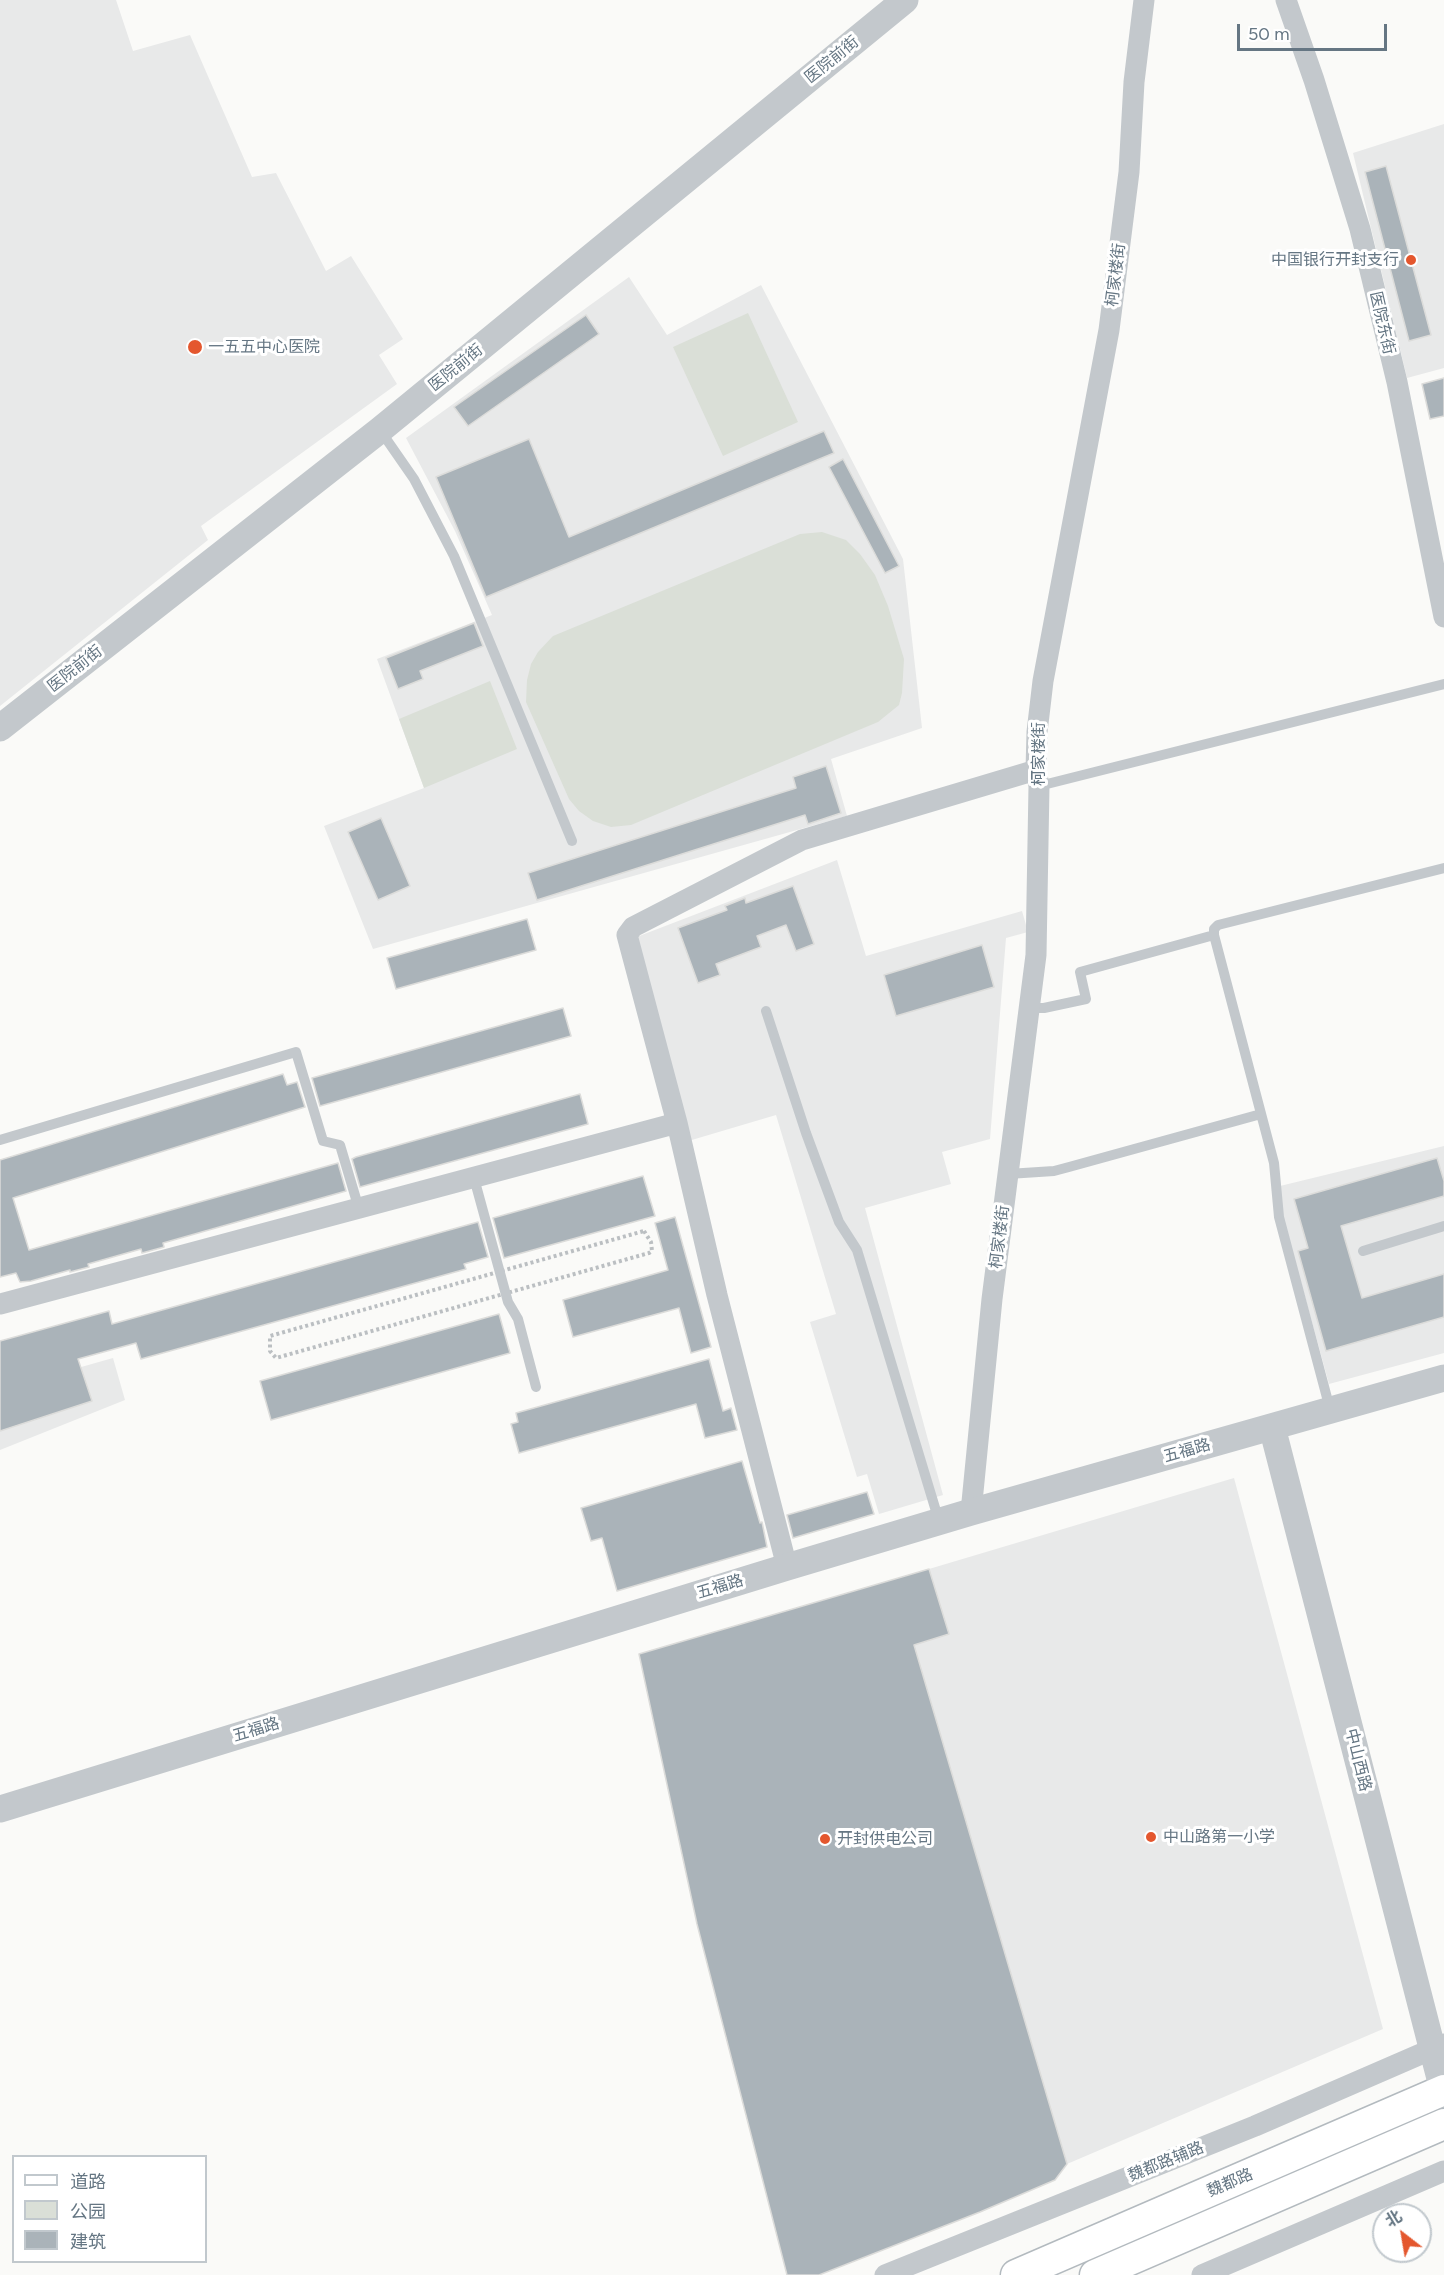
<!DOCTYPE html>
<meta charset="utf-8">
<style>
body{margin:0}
#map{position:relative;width:1444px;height:2275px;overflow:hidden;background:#fafaf8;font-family:Figtree,"Noto Sans SC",sans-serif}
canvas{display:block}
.legend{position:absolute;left:12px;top:2155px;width:195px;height:108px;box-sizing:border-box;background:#fff;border:2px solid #c1c8cd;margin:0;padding:8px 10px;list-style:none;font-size:18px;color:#657683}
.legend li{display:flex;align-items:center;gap:12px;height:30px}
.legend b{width:30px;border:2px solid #c1c8cd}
.north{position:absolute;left:1372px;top:2203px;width:60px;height:60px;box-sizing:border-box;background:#fff;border:2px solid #c1c8cd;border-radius:50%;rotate:329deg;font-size:16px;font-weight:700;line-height:24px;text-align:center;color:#657683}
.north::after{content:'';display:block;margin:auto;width:21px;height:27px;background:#e4572e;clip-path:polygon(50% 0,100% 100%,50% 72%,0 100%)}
.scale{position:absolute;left:1237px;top:24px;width:150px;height:27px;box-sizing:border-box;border:3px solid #657683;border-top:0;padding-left:8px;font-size:18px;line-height:21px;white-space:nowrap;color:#657683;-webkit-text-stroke:4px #fff;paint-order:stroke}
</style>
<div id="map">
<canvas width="1444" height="2275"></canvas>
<ul class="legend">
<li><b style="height:8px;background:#fff"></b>道路</li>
<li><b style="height:16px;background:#dadfd7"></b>公园</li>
<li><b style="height:16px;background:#aab3b9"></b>建筑</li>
</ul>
<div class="north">北</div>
<div class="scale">50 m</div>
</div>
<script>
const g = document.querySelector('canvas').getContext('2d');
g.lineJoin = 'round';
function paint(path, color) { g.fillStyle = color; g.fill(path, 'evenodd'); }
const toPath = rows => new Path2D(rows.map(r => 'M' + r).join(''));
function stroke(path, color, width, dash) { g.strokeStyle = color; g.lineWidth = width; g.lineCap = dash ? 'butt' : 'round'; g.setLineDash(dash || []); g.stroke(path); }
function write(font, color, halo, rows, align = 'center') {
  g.font = font + ' Figtree,"Noto Sans SC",sans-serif'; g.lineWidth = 6; g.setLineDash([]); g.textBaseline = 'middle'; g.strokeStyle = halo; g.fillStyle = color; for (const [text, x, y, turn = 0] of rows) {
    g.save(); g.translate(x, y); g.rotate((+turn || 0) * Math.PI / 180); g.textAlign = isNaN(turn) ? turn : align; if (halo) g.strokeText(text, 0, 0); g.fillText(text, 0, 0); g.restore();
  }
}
paint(toPath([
 [0,0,116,0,133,51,190,35,252,177,276,173,326,271,351,256,403,339,379,355,397,384,201,526,208,540,0,706],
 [1444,124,1444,368,1407,378,1353,153],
 [629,277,667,335,761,285,903,559,922,728,831,759,847,816,373,949,324,826,424,788,377,659,492,615,455,531,406,438],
 [837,860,866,956,1022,911,1028,932,1006,938,990,1139,942,1152,951,1184,865,1208,943,1495,879,1514,867,1474,857,1477,810,1322,836,1314,776,1115,685,1142,634,938],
 [1444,1146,1444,1353,1329,1384,1283,1217,1280,1186],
 [113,1358,125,1400,0,1450,0,1390],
 [1234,1478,1383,2029,1067,2164,914,1645,949,1634,929,1569]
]), '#e8e9e9');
paint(toPath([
 [748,313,798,422,723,456,673,347],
 [822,532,846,540,860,554,875,575,888,606,904,659,902,693,899,705,878,722,631,825,611,827,593,821,579,811,569,799,526,702,527,680,531,664,538,652,553,636,800,534],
 [490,681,517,749,424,788,399,719]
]), '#dadfd7');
const building = toPath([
 [1386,166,1431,335,1409,341,1365,172,1386,166],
 [586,315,599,334,468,426,454,407,586,315],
 [1444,378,1444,416,1430,419,1422,384,1444,378],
 [824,431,834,453,486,597,436,477,529,439,569,537,824,431],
 [843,459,899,566,885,573,829,467,843,459],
 [474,623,483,646,420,671,423,679,398,689,386,658,474,623],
 [826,766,841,813,808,824,805,815,537,900,528,873,796,788,793,777,826,766],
 [381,818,410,886,378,900,348,832,381,818],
 [793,886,814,944,796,951,786,925,757,936,761,947,716,964,720,975,698,983,678,928,727,910,725,906,745,898,746,903,793,886],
 [527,919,536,950,396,989,387,958,527,919],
 [982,945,994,987,896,1016,884,975,982,945],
 [563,1008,571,1036,320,1106,312,1078,563,1008],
 [283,1074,287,1085,297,1082,305,1107,13,1198,29,1250,338,1163,346,1191,163,1243,164,1247,142,1253,141,1249,88,1264,89,1267,70,1272,70,1270,31,1281,20,1282,16,1273,0,1277,0,1160,283,1074],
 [580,1094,588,1124,360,1187,352,1159,356,1157,580,1094],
 [1437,1158,1444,1181,1444,1196,1341,1226,1362,1298,1444,1274,1444,1317,1326,1351,1298,1251,1308,1248,1294,1199,1437,1158],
 [643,1176,655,1216,504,1258,493,1218,643,1176],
 [675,1217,711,1347,691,1353,679,1308,573,1337,563,1300,668,1270,655,1223,675,1217],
 [478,1222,488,1257,464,1264,466,1269,141,1359,136,1343,78,1359,92,1401,0,1431,0,1341,109,1311,112,1324,478,1222],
 [499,1314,510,1353,271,1420,260,1381,499,1314],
 [709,1359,723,1411,731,1408,737,1430,705,1438,696,1404,519,1453,511,1424,518,1422,516,1413,709,1359],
 [742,1461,760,1523,762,1522,767,1547,617,1591,602,1538,591,1541,581,1508,742,1461],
 [867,1492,874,1514,793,1538,787,1515,867,1492],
 [929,1569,949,1634,914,1645,1067,2164,1055,2180,980,2212,819,2275,787,2275,697,1924,639,1654,929,1569]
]);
paint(building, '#aab3b9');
stroke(building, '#dcdcda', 1.5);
const secondary = toPath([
 [1016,2275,1444,2090],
 [1095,2275,1444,2124]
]);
stroke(secondary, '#b3babf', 33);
stroke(toPath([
 [644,1231,651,1242,652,1251,649,1253,276,1358,270,1351,270,1336,644,1231]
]), '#bbbfc2', 4, [3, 3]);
stroke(toPath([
 [380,430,414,479,454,556,572,841],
 [1039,786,1444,684],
 [1029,1008,1044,1008,1086,999,1080,972,1214,935],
 [766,1011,806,1133,839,1222,857,1250,939,1521],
 [0,1140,296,1052,323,1141,340,1145,359,1209],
 [1008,1174,1054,1171,1069,1167,1261,1114],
 [474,1178,508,1302,518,1319,536,1387],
 [1363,1251,1444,1226],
 [1330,1409,1279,1217,1274,1163,1214,935,1214,929,1218,925,1444,868]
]), '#c3c8cc', 10);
stroke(toPath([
 [1286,0,1314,80,1360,229,1397,382,1444,617],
 [0,1304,677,1123],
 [971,1512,992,1299,1036,955,1039,786,1036,770,1037,732,1043,681,1109,330,1129,172,1134,82,1144,0],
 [787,1567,717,1295,677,1123,627,935,633,927,802,840,1036,770],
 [885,2275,1255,2126,1444,2044],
 [1202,2275,1444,2171]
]), '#c3c8cc', 21);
stroke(toPath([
 [0,728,380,430,905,0],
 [1272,1427,1444,2094],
 [0,1809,787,1567,971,1512,1444,1378]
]), '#c3c8cc', 27);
stroke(secondary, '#fff', 30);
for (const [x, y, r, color] of [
 [1411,260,6,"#e4572e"],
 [195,347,8,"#e4572e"],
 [1151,1837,6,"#e4572e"],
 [825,1839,6,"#e4572e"]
]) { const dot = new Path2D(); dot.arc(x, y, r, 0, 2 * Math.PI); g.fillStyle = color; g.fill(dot); stroke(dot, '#fff', 2); }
write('16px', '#657683', '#fff', [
 ["医院前街",832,60,-39],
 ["柯家楼街",1116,275,-83],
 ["医院东街",1382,323,77],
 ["医院前街",456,368,-39],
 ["医院前街",75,669,-38],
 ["柯家楼街",1039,754,-90],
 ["柯家楼街",1000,1237,-83],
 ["五福路",1187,1451,-16],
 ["五福路",720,1587,-17],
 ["五福路",256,1730,-17],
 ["中山西路",1358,1760,76],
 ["魏都路辅路",1166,2162,-22],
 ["魏都路",1230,2183,-23]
]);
write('16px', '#657683', '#fff', [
 ["中国银行开封支行",1399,260,"right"],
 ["一五五中心医院",208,347],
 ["中山路第一小学",1163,1837],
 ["开封供电公司",837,1839]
], 'left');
</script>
